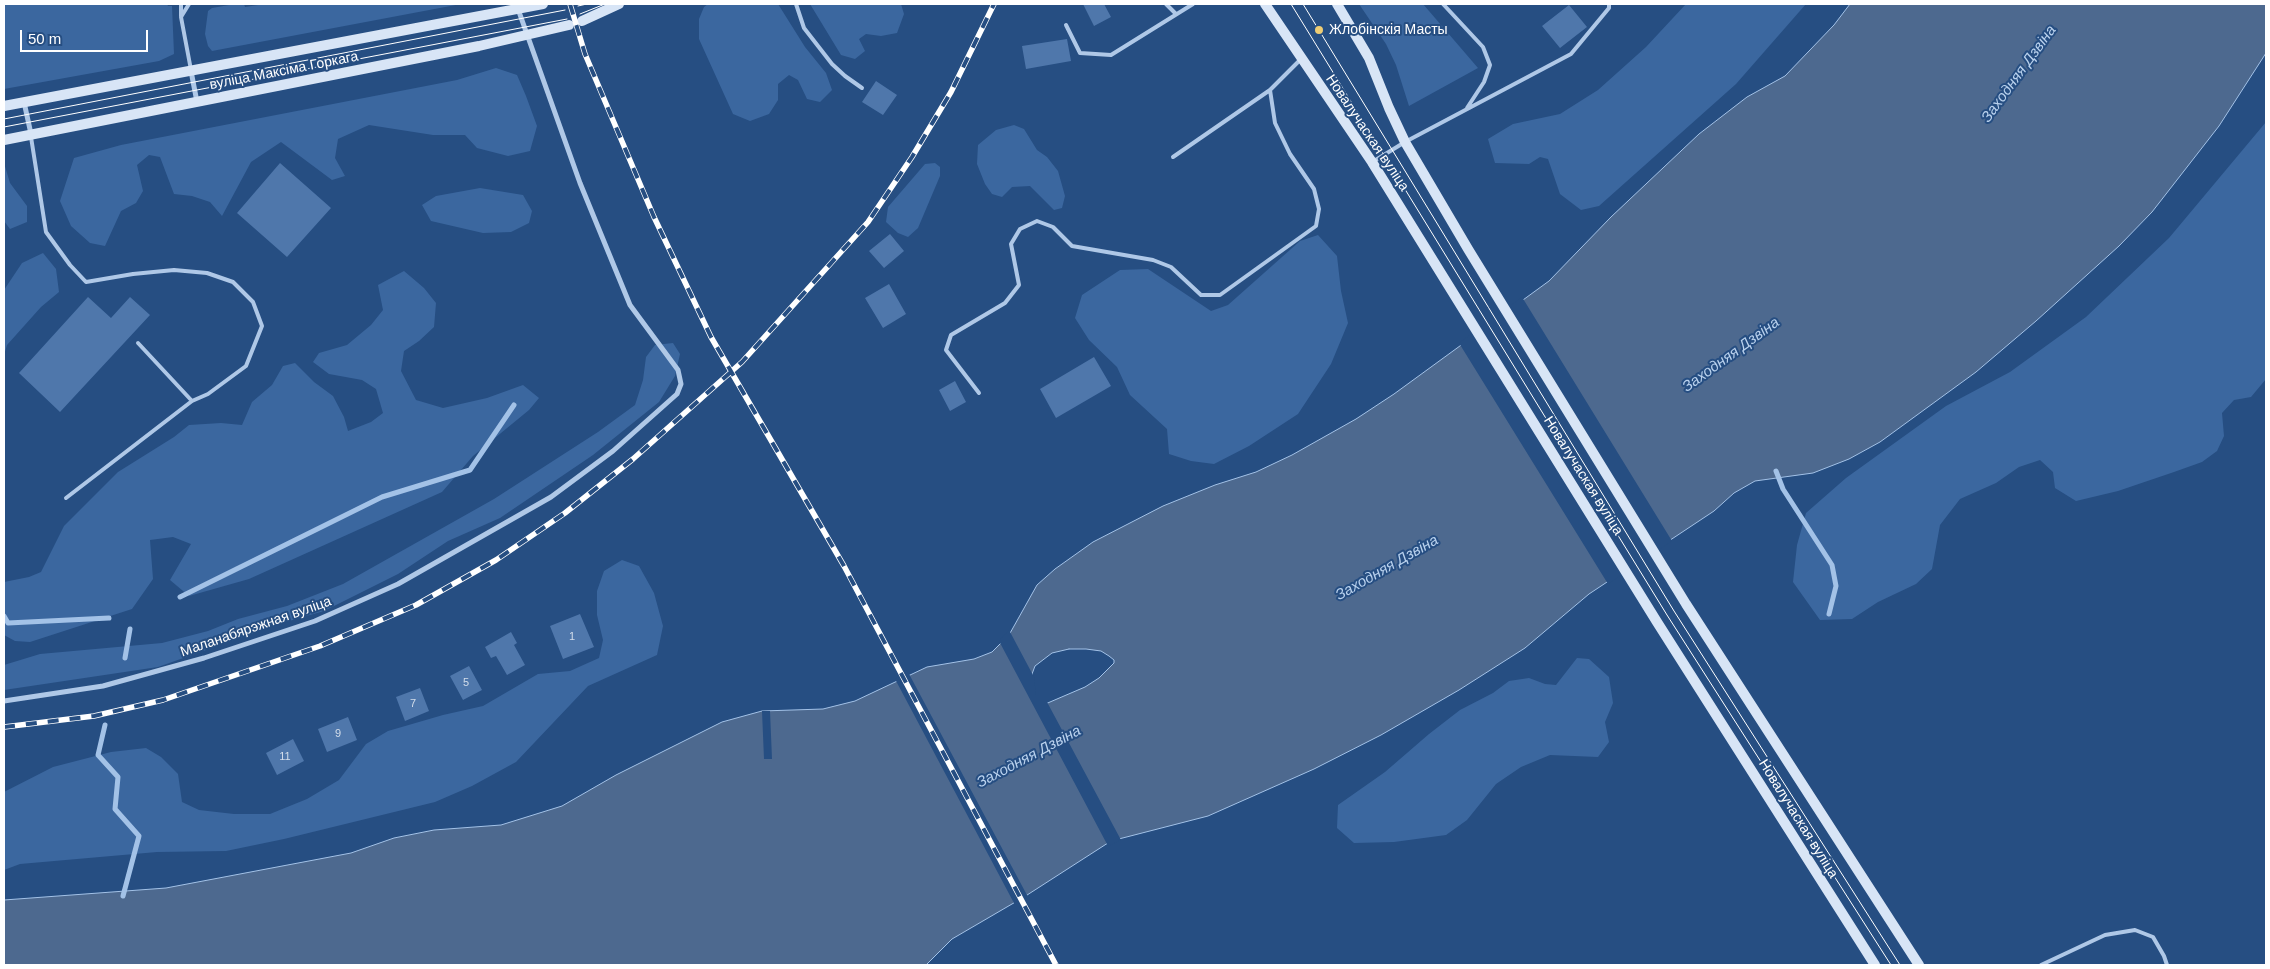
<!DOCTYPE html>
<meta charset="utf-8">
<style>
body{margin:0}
#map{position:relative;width:2270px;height:969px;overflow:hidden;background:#264e82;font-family:Helvetica,sans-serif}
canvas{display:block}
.frame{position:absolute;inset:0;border:5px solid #fff;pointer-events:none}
.scale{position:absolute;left:20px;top:30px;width:128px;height:22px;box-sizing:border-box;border:2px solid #fff;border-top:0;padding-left:6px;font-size:15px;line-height:18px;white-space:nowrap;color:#fff;-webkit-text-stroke:4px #264e82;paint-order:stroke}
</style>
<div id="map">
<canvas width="2270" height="969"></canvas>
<div class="frame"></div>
<div class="scale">50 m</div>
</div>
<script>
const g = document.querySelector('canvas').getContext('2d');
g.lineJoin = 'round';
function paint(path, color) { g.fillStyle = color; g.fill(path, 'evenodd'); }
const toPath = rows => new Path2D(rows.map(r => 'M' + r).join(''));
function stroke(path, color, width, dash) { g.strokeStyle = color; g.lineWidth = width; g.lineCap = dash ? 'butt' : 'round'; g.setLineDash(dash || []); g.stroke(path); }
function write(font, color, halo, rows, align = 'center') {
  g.font = font + ' Helvetica,sans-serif'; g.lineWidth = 4; g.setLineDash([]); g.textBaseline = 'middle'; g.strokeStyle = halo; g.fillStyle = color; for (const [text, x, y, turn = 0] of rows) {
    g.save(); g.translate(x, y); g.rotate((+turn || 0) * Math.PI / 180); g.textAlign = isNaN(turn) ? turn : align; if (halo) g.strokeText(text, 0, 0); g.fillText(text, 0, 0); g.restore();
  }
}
paint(toPath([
 [4,4,167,4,168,6,172,6,174,54,159,61,4,89],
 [235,4,244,4,245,7,265,4,461,4,212,51,208,46,205,34,208,11,212,8],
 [708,4,778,4,805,47,826,73,832,90,820,102,807,99,798,80,789,75,778,84,778,100,769,114,750,121,733,114,699,39,699,19,704,7],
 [810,4,901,4,904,14,897,33,881,36,866,34,859,39,865,51,855,59,841,55],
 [1359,4,1423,4,1478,68,1409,106,1396,65,1386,44],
 [1686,4,1806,4,1736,84,1599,206,1581,210,1560,194,1548,159,1540,157,1529,164,1495,163,1488,139,1513,124,1560,114,1598,90,1646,47],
 [496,68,517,75,526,96,537,126,530,151,508,156,477,148,465,135,433,135,369,125,338,139,335,158,345,176,332,180,281,142,251,162,222,216,210,202,192,196,174,194,160,157,149,155,137,165,143,191,136,203,121,211,105,246,90,243,71,226,60,201,74,158,121,145,457,80],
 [2266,122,2266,379,2251,397,2234,400,2222,413,2224,436,2217,451,2202,462,2174,472,2118,491,2076,501,2055,488,2053,472,2040,460,2019,467,1996,483,1960,499,1940,525,1932,569,1916,584,1878,602,1852,619,1820,620,1793,582,1797,545,1806,513,1846,478,1946,406,2010,372,2086,317,2169,238],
 [1014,125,1024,129,1037,150,1047,157,1058,171,1065,196,1062,208,1054,210,1030,186,1012,187,1002,197,992,194,985,184,977,164,978,145,996,130],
 [4,163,10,183,27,206,27,222,10,229,4,221],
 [935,163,940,167,940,176,918,228,908,237,898,233,886,222,888,207,925,164],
 [480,188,523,195,532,211,529,223,511,232,483,233,431,221,422,205,436,196],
 [1318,235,1337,256,1341,291,1348,323,1331,364,1298,414,1249,446,1214,464,1191,461,1169,454,1167,429,1130,395,1117,367,1089,340,1075,318,1082,295,1120,270,1148,269,1211,311,1228,305,1300,241],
 [43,253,56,269,59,292,41,307,7,345,4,355,4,290,22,263],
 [404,271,424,288,436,303,434,327,419,341,404,351,401,371,416,400,443,408,487,398,523,385,539,398,529,410,473,456,442,492,249,579,189,596,170,580,191,544,173,537,150,540,153,579,132,609,30,642,15,641,4,635,4,582,29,577,41,572,64,526,118,472,174,437,189,425,221,423,242,425,252,402,272,385,283,366,295,363,314,382,333,396,344,417,348,431,371,422,383,413,376,389,362,380,329,374,313,362,319,353,347,345,371,325,383,310,378,285],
 [673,343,680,354,675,376,659,402,593,455,500,518,448,541,398,574,324,611,282,623,158,667,4,690,4,665,40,654,162,643,208,631,238,619,287,606,343,584,494,499,598,432,635,405,643,380,646,357,655,345],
 [622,560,639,566,654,593,663,626,657,655,588,686,516,762,472,786,435,802,284,839,226,851,157,852,20,864,4,870,4,792,53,767,111,752,146,748,161,757,178,774,182,802,199,810,234,814,270,814,307,799,339,780,366,744,388,731,443,715,483,706,538,674,570,671,599,658,603,640,597,615,597,591,604,571],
 [1577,658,1589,659,1609,677,1613,703,1605,722,1609,742,1598,757,1550,755,1521,767,1496,784,1467,820,1446,835,1394,842,1354,843,1337,828,1338,805,1385,772,1429,734,1460,710,1493,693,1509,681,1529,678,1545,684,1556,685]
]), '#3b679f');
const water = toPath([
 [1850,4,2266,4,2266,53,2219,126,2152,212,2119,246,2036,321,1976,372,1880,442,1849,459,1813,473,1755,481,1734,493,1714,511,1589,594,1525,648,1459,690,1381,735,1314,769,1208,816,1111,841,1024,897,952,939,926,965,4,965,4,900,166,888,351,853,394,838,434,830,501,825,562,806,616,775,722,722,762,711,823,709,855,701,927,667,974,659,992,652,1009,635,1037,585,1055,569,1093,542,1163,506,1215,485,1256,472,1292,455,1356,419,1394,394,1549,281,1611,217,1699,134,1747,97,1785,76,1834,25,1850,4],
 [1069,649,1086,649,1101,651,1109,656,1114,660,1114,663,1099,678,1085,687,1043,705,1034,696,1032,674,1035,666,1052,653,1069,649]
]);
paint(water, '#4d698f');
stroke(water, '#a3c2e7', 1);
paint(toPath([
 [1522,297,1672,541,1608,584,1459,343],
 [1009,630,1034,677,1036,695,1044,703,1047,702,1121,840,1108,846,999,641],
 [908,672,1028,897,1015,905,895,679],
 [762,711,770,711,772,759,764,759]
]), '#264e82');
stroke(toPath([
 [1776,471,1783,489,1832,565,1836,586,1829,614],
 [180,597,382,497,470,470,514,405],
 [4,616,8,623,109,618],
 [125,658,130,629],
 [105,725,98,755,118,777,115,809,139,836,123,896]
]), '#a3c2e7', 5);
paint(toPath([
 [1083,4,1104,4,1111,17,1094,26],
 [1569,5,1587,27,1560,48,1542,26],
 [1067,39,1071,61,1026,69,1022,46],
 [876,81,897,95,883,115,862,102],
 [280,163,331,208,287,257,237,213],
 [890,234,904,251,884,268,869,251],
 [889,284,906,314,883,328,865,298],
 [88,297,111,318,130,297,150,315,60,412,19,373],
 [1094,357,1111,386,1056,418,1040,389],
 [955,381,966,402,950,411,939,390],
 [580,614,594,647,563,659,550,626],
 [511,632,517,643,514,645,525,665,507,675,496,656,491,658,485,647],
 [469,666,482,690,463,700,450,676],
 [420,688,429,711,405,721,396,697],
 [348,717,357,740,327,752,318,729],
 [293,739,304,761,277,775,266,753]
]), '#4f77ab');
stroke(toPath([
 [181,4,181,16],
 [189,4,181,17,191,70],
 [796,4,804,28,832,64,845,76,862,88],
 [1166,4,1175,13],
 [1443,4,1483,47,1490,65,1484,82,1467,108],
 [1066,25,1080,53,1111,55,1193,4],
 [31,137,46,232,70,265,86,282,133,274,174,270,207,273,233,282,253,302,262,326,246,366,208,394,192,401,66,498],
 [1173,157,1270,90,1301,59],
 [1374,161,1405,142,1571,54,1609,8,1609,4],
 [138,343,192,401],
 [979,393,946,350,951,335,1005,303,1019,285,1011,244,1020,229,1037,221,1053,227,1072,246,1153,260,1171,267,1201,295,1220,295,1316,226,1319,209,1314,189,1290,154,1275,123,1270,90],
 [2041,965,2105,935,2135,930,2153,937,2164,956,2167,965]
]), '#afc8e7', 4);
stroke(toPath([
 [191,71,197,102],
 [24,102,31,134],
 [4,701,103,686,204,658,315,621,398,584,551,497,613,451,677,394,681,384,678,370,630,305,580,183,518,9]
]), '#afc8e7', 5);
stroke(toPath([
 [1265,4,1372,162,1657,622,1875,965],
 [1337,4,1369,58,1389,108,1405,142,1468,249,1686,604,1919,965],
 [582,21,619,4],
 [4,106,543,4],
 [4,140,479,46,569,25]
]), '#d8e5f6', 10);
stroke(toPath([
 [1291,4,1667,615,1891,965],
 [1303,4,1674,611,1900,965],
 [578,6,587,4],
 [580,14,605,4],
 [4,119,565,10],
 [4,127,567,19]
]), '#fff', 1);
const rail = toPath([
 [570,4,585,54,654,217,711,337,844,566,1056,965],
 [4,727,94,716,163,700,320,646,416,605,496,560,565,513,633,459,742,362,868,222,912,157,951,92,994,4]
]);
stroke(rail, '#fff', 5.5);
stroke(rail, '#264e82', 4, [11]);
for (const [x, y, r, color] of [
 [1319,30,5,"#efcd74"]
]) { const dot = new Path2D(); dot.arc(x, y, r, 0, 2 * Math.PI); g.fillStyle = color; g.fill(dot); stroke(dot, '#264e82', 2); }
write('11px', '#d3ddea', null, [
 ["1",572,637],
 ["5",466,683],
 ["7",413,704],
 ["9",338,734],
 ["11",285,757]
]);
write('14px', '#fff', '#264e82', [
 ["Жлобінскія Масты",1329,30]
], 'left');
write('14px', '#fff', '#264e82', [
 ["вуліца Максіма Горкага",284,71,-11],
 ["Новалучаская вуліца",1367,133,56],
 ["Новалучаская вуліца",1583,476,58],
 ["Маланабярэжная вуліца",256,627,-19],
 ["Новалучаская вуліца",1798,819,58]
]);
write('italic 15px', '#bad2ee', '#264e82', [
 ["Заходняя Дзвіна",2019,74,-54],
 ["Заходняя Дзвіна",1731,355,-36],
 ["Заходняя Дзвіна",1387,568,-30],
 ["Заходняя Дзвіна",1029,757,-28]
]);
</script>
